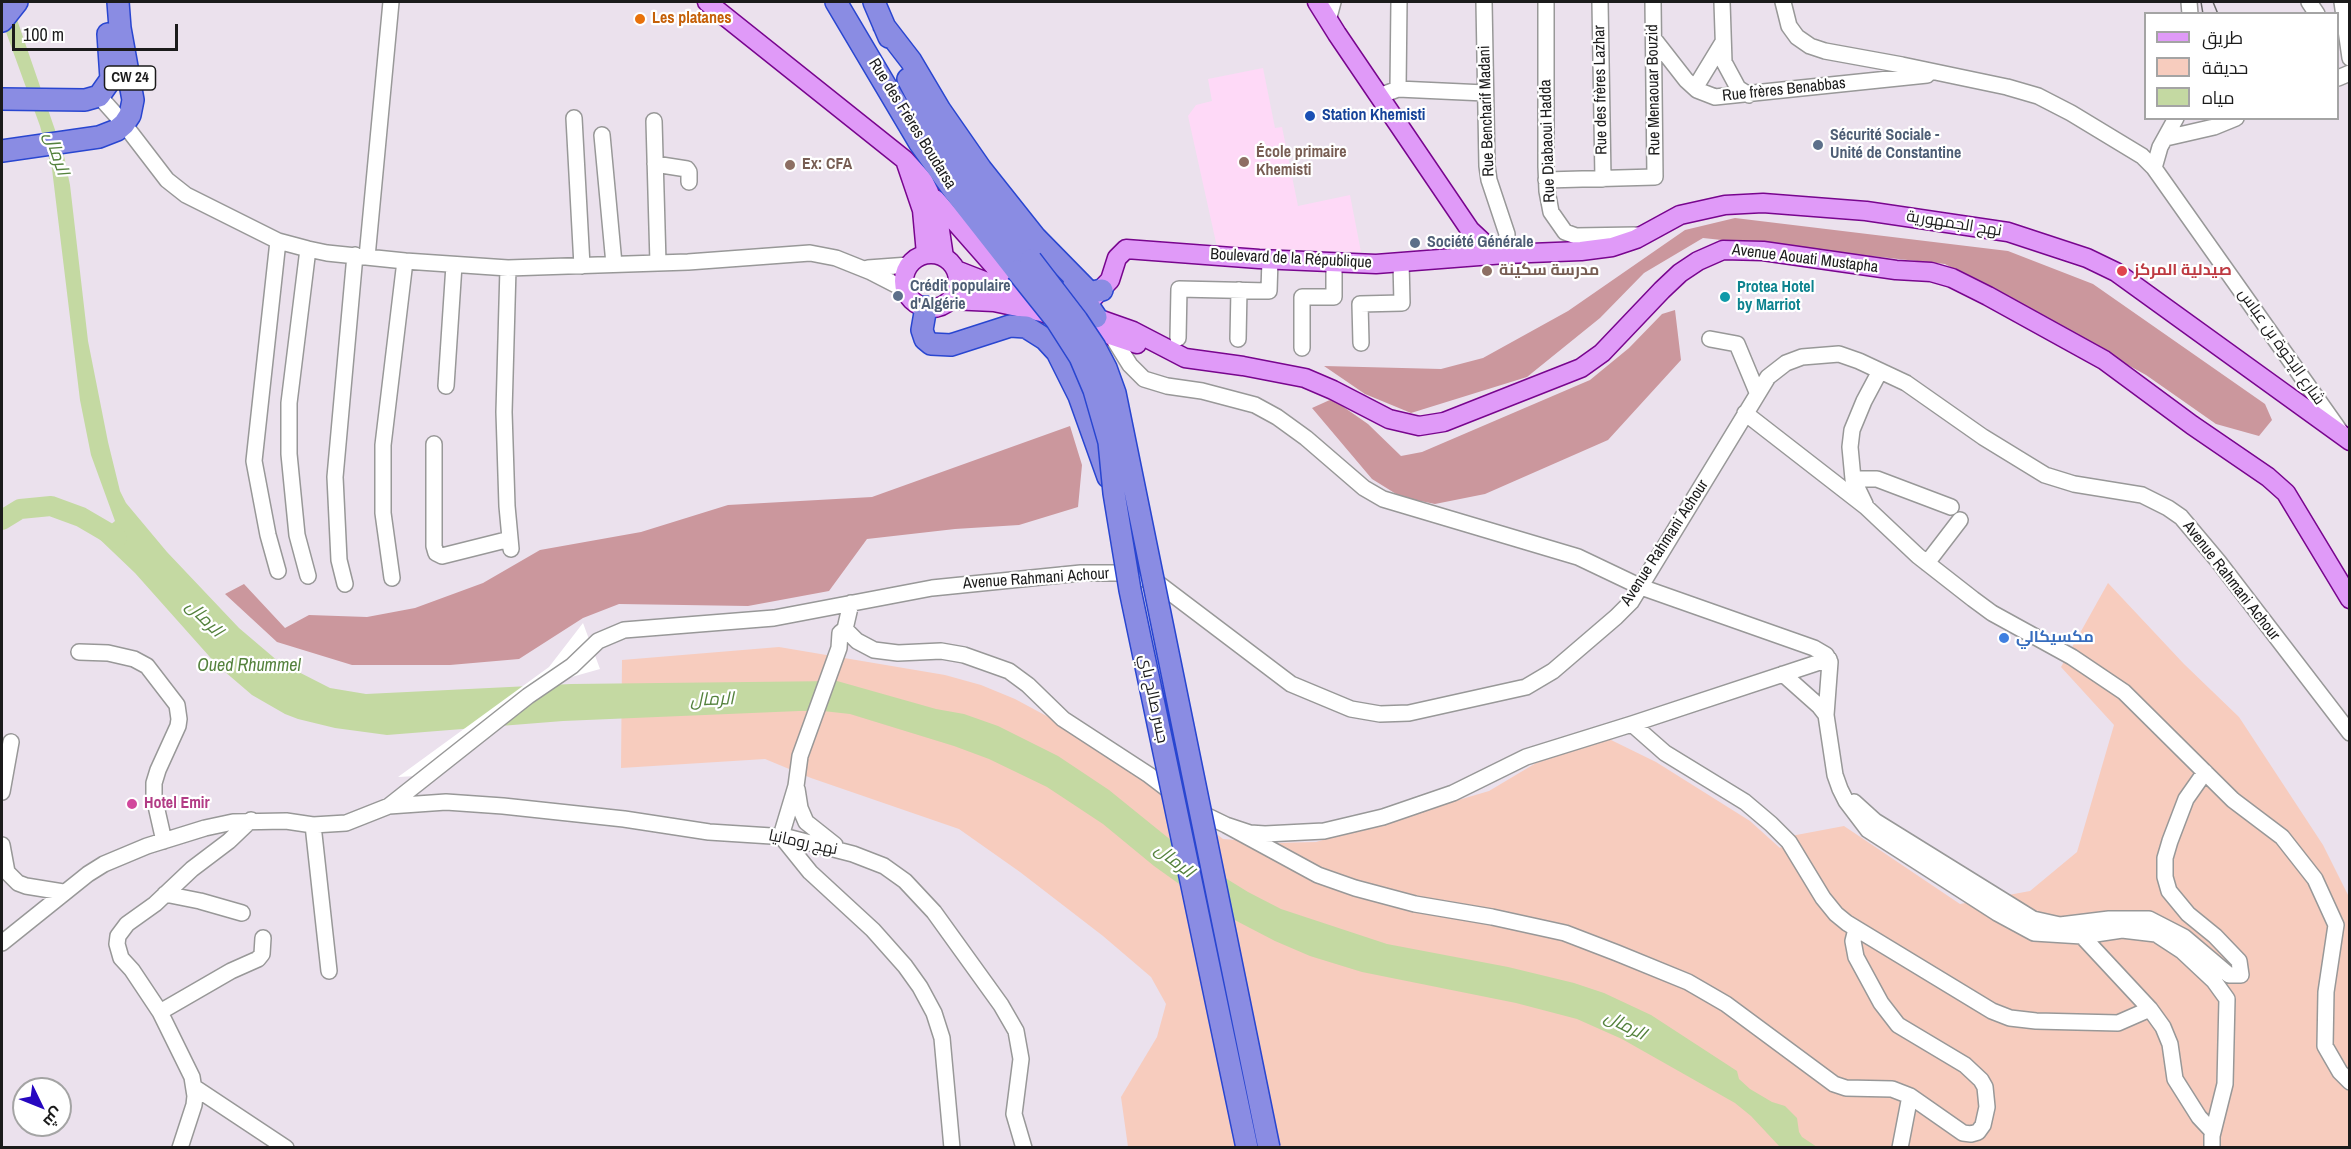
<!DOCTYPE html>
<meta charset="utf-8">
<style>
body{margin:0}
#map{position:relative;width:2351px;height:1149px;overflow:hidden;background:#ebe1ed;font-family:"Archivo Narrow",Cairo,sans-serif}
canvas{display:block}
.frame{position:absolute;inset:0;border:3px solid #1b1b1b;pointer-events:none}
.legend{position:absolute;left:2144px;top:12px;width:195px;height:108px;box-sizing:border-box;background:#fff;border:2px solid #a4a4a4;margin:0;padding:8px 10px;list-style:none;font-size:18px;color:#1b1b1b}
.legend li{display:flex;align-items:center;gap:12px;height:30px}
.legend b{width:30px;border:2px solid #a4a4a4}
.north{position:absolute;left:12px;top:1077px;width:60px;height:60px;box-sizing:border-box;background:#fff;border:2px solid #a4a4a4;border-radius:50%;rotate:133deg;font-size:16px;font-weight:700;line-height:24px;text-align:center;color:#1b1b1b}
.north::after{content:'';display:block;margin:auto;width:21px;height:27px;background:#2607c0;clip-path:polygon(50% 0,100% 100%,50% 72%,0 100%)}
.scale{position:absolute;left:12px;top:24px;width:166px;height:27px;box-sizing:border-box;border:3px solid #1b1b1b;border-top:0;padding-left:8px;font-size:18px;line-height:21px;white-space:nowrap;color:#1b1b1b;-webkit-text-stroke:4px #fff;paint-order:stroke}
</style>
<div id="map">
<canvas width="2351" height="1149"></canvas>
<div class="frame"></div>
<ul class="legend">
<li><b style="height:8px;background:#e09af8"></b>طريق</li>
<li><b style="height:16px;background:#f7ccbe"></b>حديقة</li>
<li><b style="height:16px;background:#c4d9a2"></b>مياه</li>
</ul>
<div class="north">ش</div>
<div class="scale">100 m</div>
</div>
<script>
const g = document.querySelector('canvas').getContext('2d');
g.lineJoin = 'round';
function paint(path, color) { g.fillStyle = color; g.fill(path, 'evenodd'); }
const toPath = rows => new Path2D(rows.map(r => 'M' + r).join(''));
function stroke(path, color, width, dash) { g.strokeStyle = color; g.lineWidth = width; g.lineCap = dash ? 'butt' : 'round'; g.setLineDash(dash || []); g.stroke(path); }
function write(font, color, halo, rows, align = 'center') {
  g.font = font + ' "Archivo Narrow",Cairo,sans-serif'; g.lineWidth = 4.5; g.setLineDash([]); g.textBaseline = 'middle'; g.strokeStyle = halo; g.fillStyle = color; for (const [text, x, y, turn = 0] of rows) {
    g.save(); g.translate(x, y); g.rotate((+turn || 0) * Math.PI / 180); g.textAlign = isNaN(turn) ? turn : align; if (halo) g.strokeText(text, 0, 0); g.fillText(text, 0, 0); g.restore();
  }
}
paint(toPath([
 [1263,68,1275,128,1282,127,1298,206,1350,195,1361,252,1217,247,1188,116,1196,105,1212,101,1208,79]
]), '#fed9f7');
paint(toPath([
 [1735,218,2008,251,2093,284,2265,404,2272,420,2259,436,2216,424,2146,375,1945,264,1703,238,1644,273,1600,318,1527,377,1411,413,1365,394,1324,366,1441,369,1483,358,1568,311,1685,230],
 [1675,310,1681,360,1608,440,1485,494,1435,504,1401,497,1372,479,1312,408,1332,399,1368,424,1401,456,1422,452,1590,380,1629,348,1662,314],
 [1070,426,1082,465,1078,507,1019,525,955,529,867,539,829,591,748,606,619,604,583,618,519,659,450,665,352,665,277,642,225,594,244,584,285,628,309,615,367,617,415,608,483,583,540,550,641,532,728,505,872,497]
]), '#cb979d');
paint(toPath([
 [2108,583,2184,664,2239,717,2323,845,2349,897,2349,1147,1128,1147,1121,1097,1157,1037,1166,1004,1151,977,1103,936,1020,872,959,829,811,778,765,759,621,768,622,660,779,647,945,675,981,685,1015,699,1054,720,1155,787,1223,839,1275,843,1316,842,1489,791,1536,763,1609,739,1656,762,1750,821,1780,848,1791,836,1844,826,1960,904,2030,891,2077,852,2114,725,2061,667]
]), '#f7ccbe');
paint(toPath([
 [2,2,11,2,64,156,70,185,88,341,108,442,120,491,126,503,167,552,239,628,279,662,330,688,366,694,571,684,837,681,936,709,964,714,998,726,1058,756,1109,790,1193,858,1248,892,1281,909,1387,944,1508,967,1574,983,1604,993,1651,1015,1737,1071,1739,1079,1750,1089,1772,1102,1785,1106,1797,1118,1799,1132,1802,1137,1817,1147,1780,1147,1751,1116,1735,1103,1622,1039,1577,1019,1516,1003,1362,972,1310,956,1275,941,1225,915,1189,891,1154,866,1103,824,1047,787,989,759,954,746,850,714,823,711,799,711,563,721,387,735,335,728,298,719,285,714,252,695,217,665,135,573,91,531,99,520,109,526,115,521,91,455,80,400,52,169,40,126,2,21]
]), '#c4d9a2');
paint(toPath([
 [583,623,600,669,561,680,433,775,398,777,549,667]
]), '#fff');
stroke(toPath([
 [2,520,20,509,51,506,81,517,117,538]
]), '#c4d9a2', 20);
const minor = toPath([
 [1484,2,1487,166,1489,180,1507,234,1505,254],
 [1546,2,1546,167,1547,191,1551,212,1565,232,1576,236,1637,235],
 [1600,2,1603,179],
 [1722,2,1724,62,1738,88,1749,95],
 [1783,2,1789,26,1797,37,1810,46,1825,51,1902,65,2007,87,2038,96,2071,113,2142,156,2154,168,2340,431],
 [2189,2,2190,14],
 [2309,2,2317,14],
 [2342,2,2350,58],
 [1328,21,1333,2],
 [1654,39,1686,80,1697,90,1715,97,1927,75],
 [2338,78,2350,73],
 [1695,88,1723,42],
 [1398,89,1399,2],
 [99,96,124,124,167,180,186,195,278,241,308,249,327,253,405,261,508,268,688,262,810,253,836,258,871,272,906,290],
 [1379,96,1398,89,1485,93],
 [574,118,582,266],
 [654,121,658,263],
 [602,135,614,264],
 [2166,138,2214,127,2236,118],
 [655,164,687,169,689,172,689,182],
 [2154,168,2160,147,2176,118],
 [1546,180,1655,177,1653,2],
 [367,257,391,2],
 [508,268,504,412,507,506,511,549],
 [868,268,909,265],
 [1110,333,1130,365,1144,379,1167,386,1202,391,1255,405,1277,417,1306,438,1364,488,1383,499,1578,557,1641,587,1814,648,1826,655,1830,662,1826,715],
 [1178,338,1179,289,1269,291,1270,259],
 [1238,339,1239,290],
 [1710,339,1737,344,1757,392],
 [1361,343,1360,304,1402,303,1401,262],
 [1302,348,1302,297,1334,297,1334,262],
 [446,386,454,265],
 [1745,413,1866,507,1918,556,1973,599,1992,613,2072,657,2124,692,2233,800,2282,837,2315,879,2336,925,2326,992,2325,1046,2340,1072,2350,1082],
 [434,444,434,546,436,553,442,556,510,539],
 [1853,479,1877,479,1951,507],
 [1865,504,1853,479,1850,447,1852,430,1864,401,1880,371],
 [1927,563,1960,520],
 [278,571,268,535,254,461,278,241],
 [308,576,297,535,289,454,289,403,308,249],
 [392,578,383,513,383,445,405,261],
 [345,584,339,560,335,477,355,255],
 [851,603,845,629,840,633,839,648,800,756,796,786,781,836,810,872,873,930,905,966,920,987,934,1013,942,1038,952,1148],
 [845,629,857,641,874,650,898,653,941,651,964,655,1009,671,1028,685,1063,719,1149,775,1195,810,1226,825,1250,833,1265,834,1324,831,1383,817,1453,793,1526,757,1632,724,1829,659],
 [79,652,108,653,134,659,147,666,177,705,179,719,178,726,158,770,154,783,154,797,164,841],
 [1783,674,1819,706,1826,715,1835,775,1840,789,1846,801,1868,830,1997,913,2034,933,2082,936,2122,930,2156,934,2182,951,2214,981,2227,999,2225,1084,2212,1136,2212,1148],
 [1632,724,1665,753,1745,802,1771,824,1789,842,1823,898,1836,914,1847,923,1992,1011,2010,1018,2036,1021,2118,1023,2150,1009],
 [797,789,800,808,806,822,835,845],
 [2,792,11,742],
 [1854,802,1875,821,2033,919,2060,925,2109,919,2149,919,2184,937,2229,975,2241,975,2239,961,2215,936,2188,914,2169,891,2165,877,2165,858,2170,841,2186,799,2205,772],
 [389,806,446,802,503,806,624,819,709,832,787,837,853,854,884,866,905,881,934,912,1001,1005,1016,1031,1021,1059,1014,1114,1024,1148],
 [313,825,329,971],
 [1226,825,1318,875,1355,888,1415,904,1492,917,1565,933,1617,953,1688,982,1726,1004,1834,1084,1846,1088,1892,1089,1910,1096,1963,1133,1971,1134,1978,1132,1983,1125,1987,1107,1985,1087,1981,1080,1965,1065,1898,1025,1881,1003,1856,957,1853,941,1856,929],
 [2,845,7,872,18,883,26,886,63,892],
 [165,894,200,901,242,913],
 [2082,936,2150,1009,2163,1027,2170,1044,2175,1079,2199,1117,2213,1132],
 [2,943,88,874,104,864,147,846,205,828,233,822,286,821,313,825,346,823,389,806,528,696,572,666,598,641,624,630,774,618,932,588,1081,573,1119,573,1135,576,1159,584,1291,684,1351,709,1380,714,1409,713,1526,687,1553,671,1616,617,1631,602,1768,377,1786,363,1802,357,1839,354,1859,361,1906,383,1983,437,2045,475,2074,484,2142,495,2168,508,2181,517,2218,561,2350,733],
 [160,1012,231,971,258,959,262,954,263,938],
 [194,1087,286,1148],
 [180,1148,194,1105,195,1096,192,1077,160,1012,132,970,121,958,117,944,118,936,127,924,155,904,192,869,229,841,251,820],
 [1900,1148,1910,1096]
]);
const major = toPath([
 [707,2,905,160],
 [1317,2,1337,34,1470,230,1485,244,1504,253],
 [935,199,1016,291],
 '904 281a27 27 0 1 1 54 0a27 27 0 1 1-54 0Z',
 [926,254,922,210,905,160,923,180,929,192,938,217,944,257],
 [956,270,1020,295,1045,300],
 [1092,299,1110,280,1117,258,1126,249,1259,259,1376,264,1505,254,1581,251,1612,247,1636,239,1680,215,1725,205,1763,203,1866,211,2008,232,2087,258,2116,272,2350,441],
 [950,300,994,302,1041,312,1137,344],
 [1082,313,1133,331,1185,358,1243,366,1305,378,1333,390,1389,419,1419,426,1444,422,1581,368,1602,353,1662,290,1680,273,1698,261,1723,250,1763,251,1896,270,1931,272,1952,278,1988,296,2104,360,2192,425,2268,477,2286,493,2350,599]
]);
const highway = toPath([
 [836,2,919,142,955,192,1017,271],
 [874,2,889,37],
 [2,21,17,2],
 [884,26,911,61,940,110,981,169,1035,237,1088,291,1093,292,1102,290],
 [908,79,942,143,1031,260],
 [2,99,85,100,99,96,111,79,108,34],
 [2,151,99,137,117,130,124,124,130,115,133,100,120,28,118,2],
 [1074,284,1096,317],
 [926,307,922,330,925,339,931,344,951,345,1010,326,1026,327,1045,339,1057,352,1079,396,1108,477]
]);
stroke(minor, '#989898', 18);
stroke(major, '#78058e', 21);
stroke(highway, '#2946d0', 24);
stroke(minor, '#fff', 15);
stroke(major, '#e09af8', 18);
stroke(highway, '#8a8ce3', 21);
stroke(toPath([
 [2201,2,2203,14],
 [2213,2,2218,14]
]), '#696969', 1.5);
const highwayBridge = toPath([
 [1031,260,1077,320,1095,347,1106,368,1115,393,1269,1148],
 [1017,271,1057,321,1080,357,1094,390,1109,442,1114,493,1130,590,1247,1148]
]);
stroke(highwayBridge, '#2946d0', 24, []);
stroke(highwayBridge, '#8a8ce3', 21);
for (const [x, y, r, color] of [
 [640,19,6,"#e8710a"],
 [1310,116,6,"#1a4fb4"],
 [1818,145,6,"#5c6f8a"],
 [1244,162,6,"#8d6e63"],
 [790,165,6,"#8d6e63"],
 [1415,243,6,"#5c6f8a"],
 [1487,271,6,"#8d6e63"],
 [2122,271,6,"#e0444e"],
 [898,296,6,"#5c6f8a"],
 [1725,297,6,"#0f9aa8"],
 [2004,638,6,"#3f7fe0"],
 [132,804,6,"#d1479c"]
]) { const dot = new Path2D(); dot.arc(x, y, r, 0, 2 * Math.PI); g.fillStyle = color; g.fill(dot); stroke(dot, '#fff', 2); }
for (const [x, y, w] of [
 [130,78,51]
]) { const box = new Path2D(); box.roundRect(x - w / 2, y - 12, w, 24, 4.5); g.fillStyle = '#fff'; g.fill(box); stroke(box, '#1b1b1b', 1.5); }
write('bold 15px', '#1b1b1b', null, [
 ["CW 24",130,78]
]);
write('bold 16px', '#c56008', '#fff', [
 ["Les platanes",652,19]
], 'left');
write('16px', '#1b1b1b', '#fff', [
 ["Rue des frères Lazhar",1601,90,-91],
 ["Rue Menaouar Bouzid",1654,90,-91],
 ["Rue frères Benabbas",1784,90,-6],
 ["Rue Bencharif Madani",1487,111,-92],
 ["Rue des Frères Boudarsa",912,124,58],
 ["Rue Diabaoui Hadda",1548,141,-92],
 ["نهج الجمهورية",1954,224,9],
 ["Boulevard de la République",1291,259,3],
 ["Avenue Aouati Mustapha",1805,259,7],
 ["شارع الإخوة بن عباس",2281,347,55],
 ["Avenue Rahmani Achour",1665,543,-57],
 ["Avenue Rahmani Achour",1036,579,-4],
 ["Avenue Rahmani Achour",2231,581,52],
 ["جسر صالح باي",1153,699,78],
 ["نهج رومانيا",803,843,12]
]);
write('bold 16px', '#164399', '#fff', [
 ["Station Khemisti",1322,116]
], 'left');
write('bold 16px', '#4e5e75', '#fff', [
 ["Sécurité Sociale -",1830,136],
 ["Unité de Constantine",1830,154],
 ["Société Générale",1427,243],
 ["Crédit populaire",910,287],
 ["d'Algérie",910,305]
], 'left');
write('bold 16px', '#785e54', '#fff', [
 ["École primaire",1256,153],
 ["Khemisti",1256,171],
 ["Ex: CFA",802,165],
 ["مدرسة سكينة",1499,271]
], 'left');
write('bold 16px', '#be3a42', '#fff', [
 ["صيدلية المركز",2134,271]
], 'left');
write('bold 16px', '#0d838f', '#fff', [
 ["Protea Hotel",1737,288],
 ["by Marriot",1737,306]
], 'left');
write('bold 16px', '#366cbe', '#fff', [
 ["مكسيكالي",2016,638]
], 'left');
write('bold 16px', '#b23c85', '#fff', [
 ["Hotel Emir",144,804]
], 'left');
write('italic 18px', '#54823d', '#fff', [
 ["الرمال",56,154,72],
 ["الرمال",204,619,45],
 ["Oued Rhummel",249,666],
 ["الرمال",712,700,-2],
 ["الرمال",1174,861,38],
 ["الرمال",1625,1026,27]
]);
</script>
